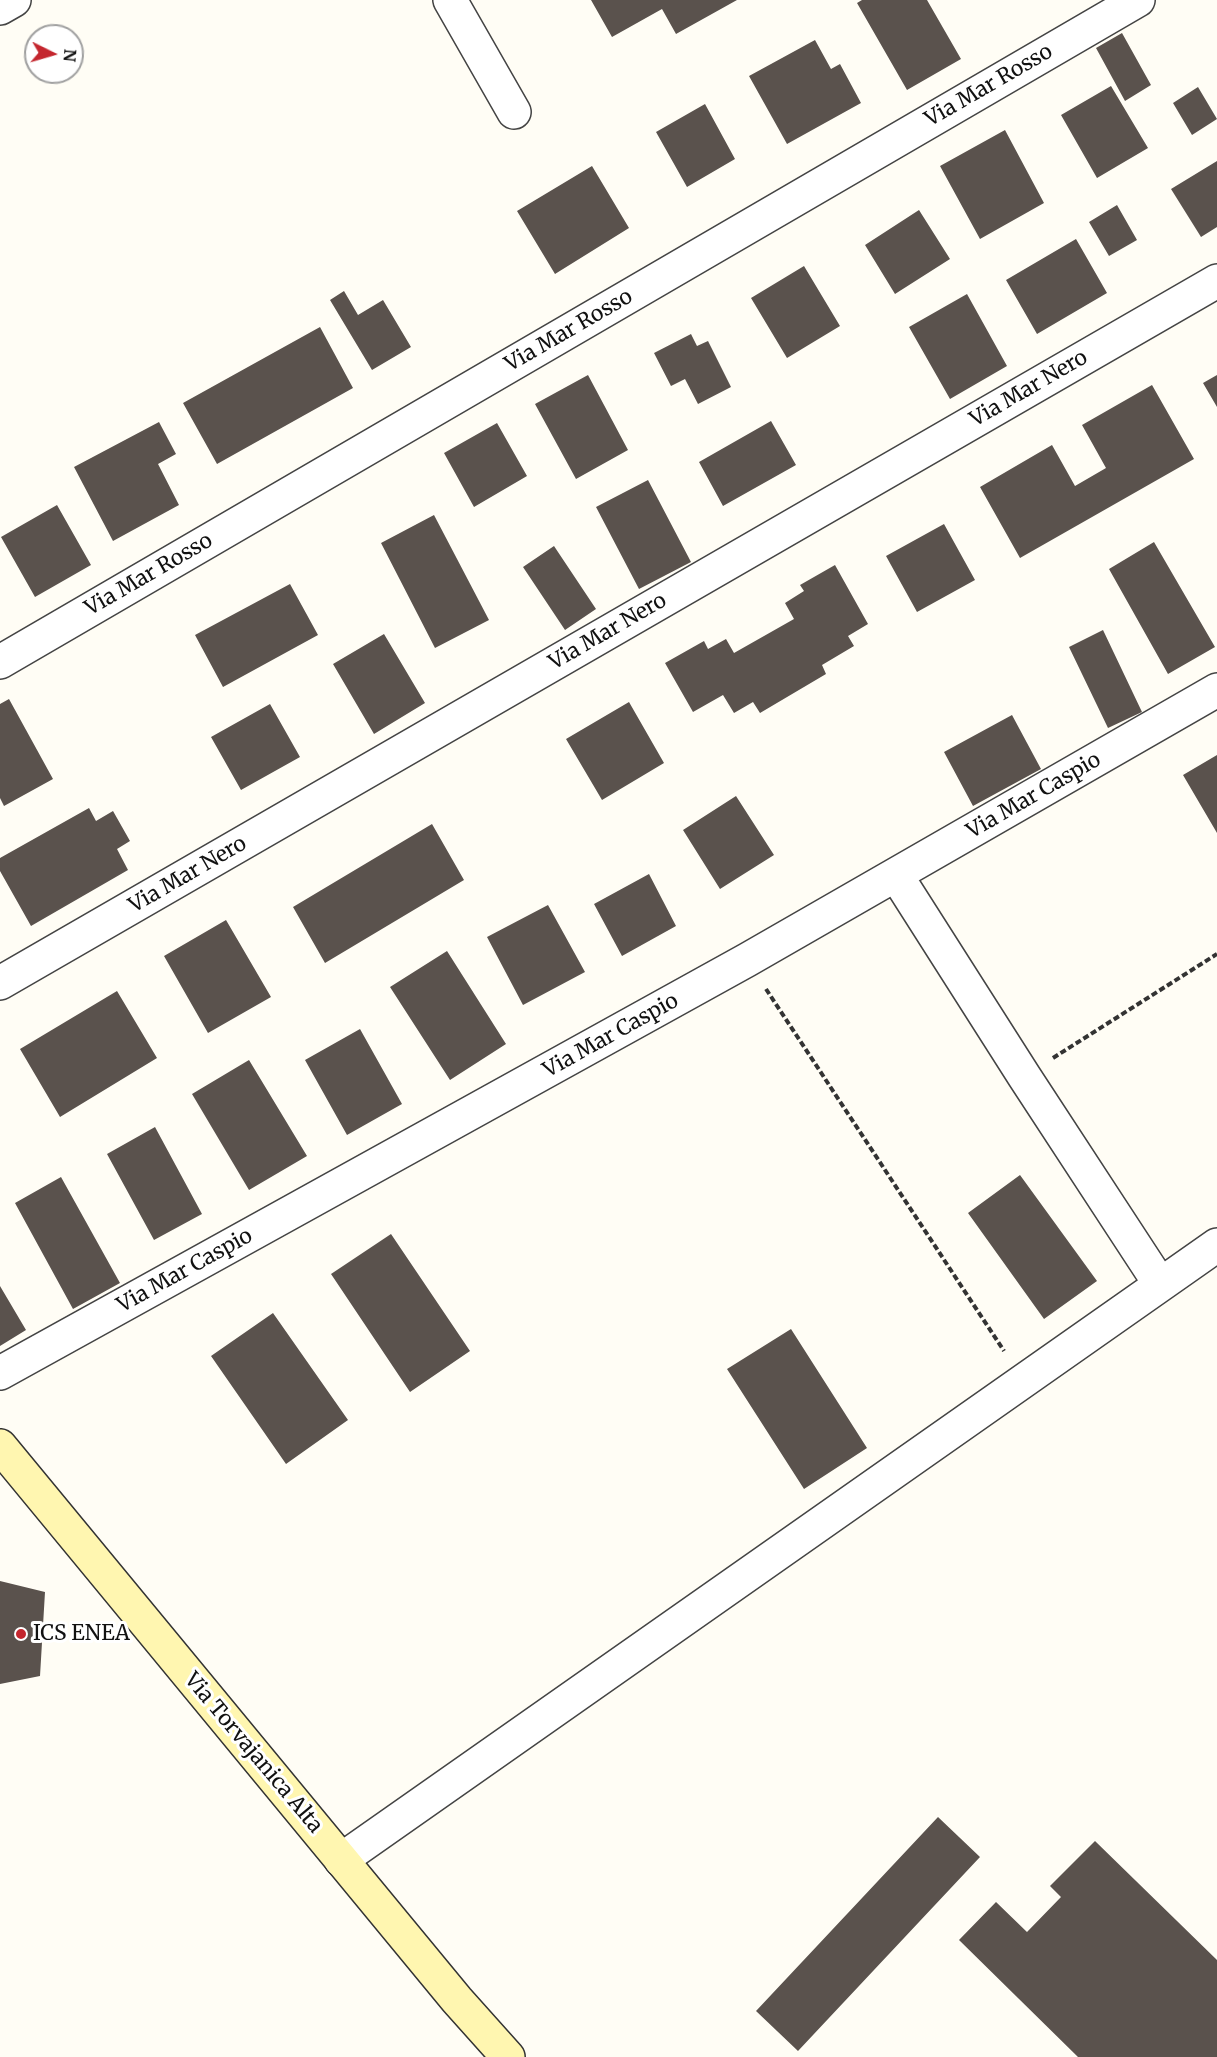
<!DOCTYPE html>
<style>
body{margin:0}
#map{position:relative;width:1217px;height:2057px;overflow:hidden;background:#fffdf5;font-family:Merriweather,serif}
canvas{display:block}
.north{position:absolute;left:24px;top:24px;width:60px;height:60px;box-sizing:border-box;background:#fff;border:2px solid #a0a0a0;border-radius:50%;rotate:95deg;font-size:16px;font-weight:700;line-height:24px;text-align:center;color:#111}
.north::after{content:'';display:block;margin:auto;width:21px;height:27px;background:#c4262e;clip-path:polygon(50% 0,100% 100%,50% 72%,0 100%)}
</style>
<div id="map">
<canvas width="1217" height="2057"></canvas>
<div class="north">N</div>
</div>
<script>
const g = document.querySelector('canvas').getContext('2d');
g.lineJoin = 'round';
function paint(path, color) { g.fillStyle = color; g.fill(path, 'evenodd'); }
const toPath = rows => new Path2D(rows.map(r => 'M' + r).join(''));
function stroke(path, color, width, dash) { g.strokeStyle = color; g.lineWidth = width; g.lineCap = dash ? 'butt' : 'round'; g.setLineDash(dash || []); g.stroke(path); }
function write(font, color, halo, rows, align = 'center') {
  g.font = font + ' Merriweather,serif'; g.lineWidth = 6; g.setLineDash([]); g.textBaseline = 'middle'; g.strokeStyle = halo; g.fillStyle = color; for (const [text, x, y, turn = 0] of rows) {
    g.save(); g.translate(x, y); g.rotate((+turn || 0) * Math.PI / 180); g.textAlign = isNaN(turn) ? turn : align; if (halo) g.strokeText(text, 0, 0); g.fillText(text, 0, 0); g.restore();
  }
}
paint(toPath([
 [591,0,737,0,676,34,662,9,612,37],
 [862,0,927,0,961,59,907,90,857,3],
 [1122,33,1151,85,1125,101,1096,48],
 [815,40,831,69,840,64,861,103,787,144,749,76],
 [1111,86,1148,148,1097,178,1061,115],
 [1198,87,1217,119,1192,135,1173,103],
 [705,104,735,159,687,187,656,132],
 [1005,130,1044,203,980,239,940,166],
 [1217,161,1217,227,1201,237,1171,189],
 [592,166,629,228,555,274,517,211],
 [1117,205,1137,240,1109,256,1089,222],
 [919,210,950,259,895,294,865,245],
 [1076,239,1107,293,1037,334,1006,280],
 [804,266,840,326,787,358,751,298],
 [344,291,358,315,383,300,411,347,372,370,330,300],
 [967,294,1007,366,950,399,909,327],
 [320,327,353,388,217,464,183,403],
 [691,334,697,346,708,341,731,387,698,404,685,379,671,386,654,353],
 [588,375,628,450,576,479,535,404],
 [1217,375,1217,407,1203,383],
 [1152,385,1194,459,1020,558,980,487,1052,445,1075,486,1106,468,1082,425],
 [771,421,796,465,723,506,699,462],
 [159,422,176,454,158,464,179,505,113,541,74,467],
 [497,423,527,476,474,507,444,453],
 [648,480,691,562,639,589,596,507],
 [57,505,91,565,35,597,1,537],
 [434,515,489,620,435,648,381,543],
 [944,524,975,580,917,612,886,556],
 [1154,542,1215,647,1168,674,1109,569],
 [554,546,596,609,565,630,523,567],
 [835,565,868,624,848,636,854,646,822,665,826,674,760,713,753,702,734,713,723,695,693,712,665,663,704,641,708,649,726,639,734,653,794,619,785,603,804,591,800,585],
 [290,584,318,635,223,687,195,635],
 [1103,630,1142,712,1108,728,1069,647],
 [384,634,425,703,374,734,333,664],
 [9,699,53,779,4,806,0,798,0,704],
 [629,702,664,763,602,800,566,739],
 [270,704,300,757,241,790,211,737],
 [1012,715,1041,769,973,806,944,752],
 [1217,755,1217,833,1183,775],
 [736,796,774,855,720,889,683,830],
 [89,808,96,821,113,811,130,841,117,849,128,870,31,926,0,871,0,858],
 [432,824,464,880,325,963,293,907],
 [649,874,676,926,622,956,594,904],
 [548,905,585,972,523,1005,487,937],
 [226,920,271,997,208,1033,164,956],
 [447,951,506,1044,450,1080,390,987],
 [117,991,157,1058,60,1117,20,1049],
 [360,1029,402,1104,347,1135,305,1060],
 [249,1060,307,1156,249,1190,192,1094],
 [155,1127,202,1214,154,1240,107,1154],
 [1020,1175,1097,1281,1044,1319,968,1213],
 [61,1177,120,1283,73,1309,15,1203],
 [391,1234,470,1351,410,1392,331,1274],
 [0,1286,26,1330,0,1346],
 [273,1313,348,1420,286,1464,211,1356],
 [791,1329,867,1448,804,1489,727,1369],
 [0,1581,45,1592,40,1676,0,1684],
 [938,1817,980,1857,798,2051,756,2011],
 [1095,1841,1217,1960,1217,2057,1078,2057,959,1940,996,1902,1027,1932,1061,1897,1050,1886]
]), '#5a524d');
const street = toPath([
 [450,0,514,112],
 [0,8,14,0],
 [0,662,1138,0],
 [896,875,1024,1076,1160,1284],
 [0,983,1217,281],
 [0,1373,747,960,1217,690],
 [341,1860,1217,1245]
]);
const secondary = toPath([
 [0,1446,457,2000,508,2057]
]);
stroke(street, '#444', 36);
stroke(secondary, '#333', 36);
stroke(toPath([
 [766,989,1004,1351],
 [1053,1058,1217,954]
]), '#333', 4, [6, 3]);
stroke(street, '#fff', 33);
stroke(secondary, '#fff6b0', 33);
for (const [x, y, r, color] of [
 [21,1634,6,"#c4262e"]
]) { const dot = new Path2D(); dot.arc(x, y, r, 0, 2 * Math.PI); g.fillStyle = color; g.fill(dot); stroke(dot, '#fff', 2); }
write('21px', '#111', '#fff', [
 ["Via Mar Rosso",989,86,-30],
 ["Via Mar Rosso",569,331,-30],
 ["Via Mar Nero",1029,389,-30],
 ["Via Mar Rosso",149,575,-30],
 ["Via Mar Nero",608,632,-30],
 ["Via Mar Caspio",1034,796,-30],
 ["Via Mar Nero",188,875,-30],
 ["Via Mar Caspio",611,1036,-29],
 ["Via Mar Caspio",185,1271,-29],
 ["Via Torvajanica Alta",253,1753,50]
]);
write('21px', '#111', '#fff', [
 ["ICS ENEA",33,1634]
], 'left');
</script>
